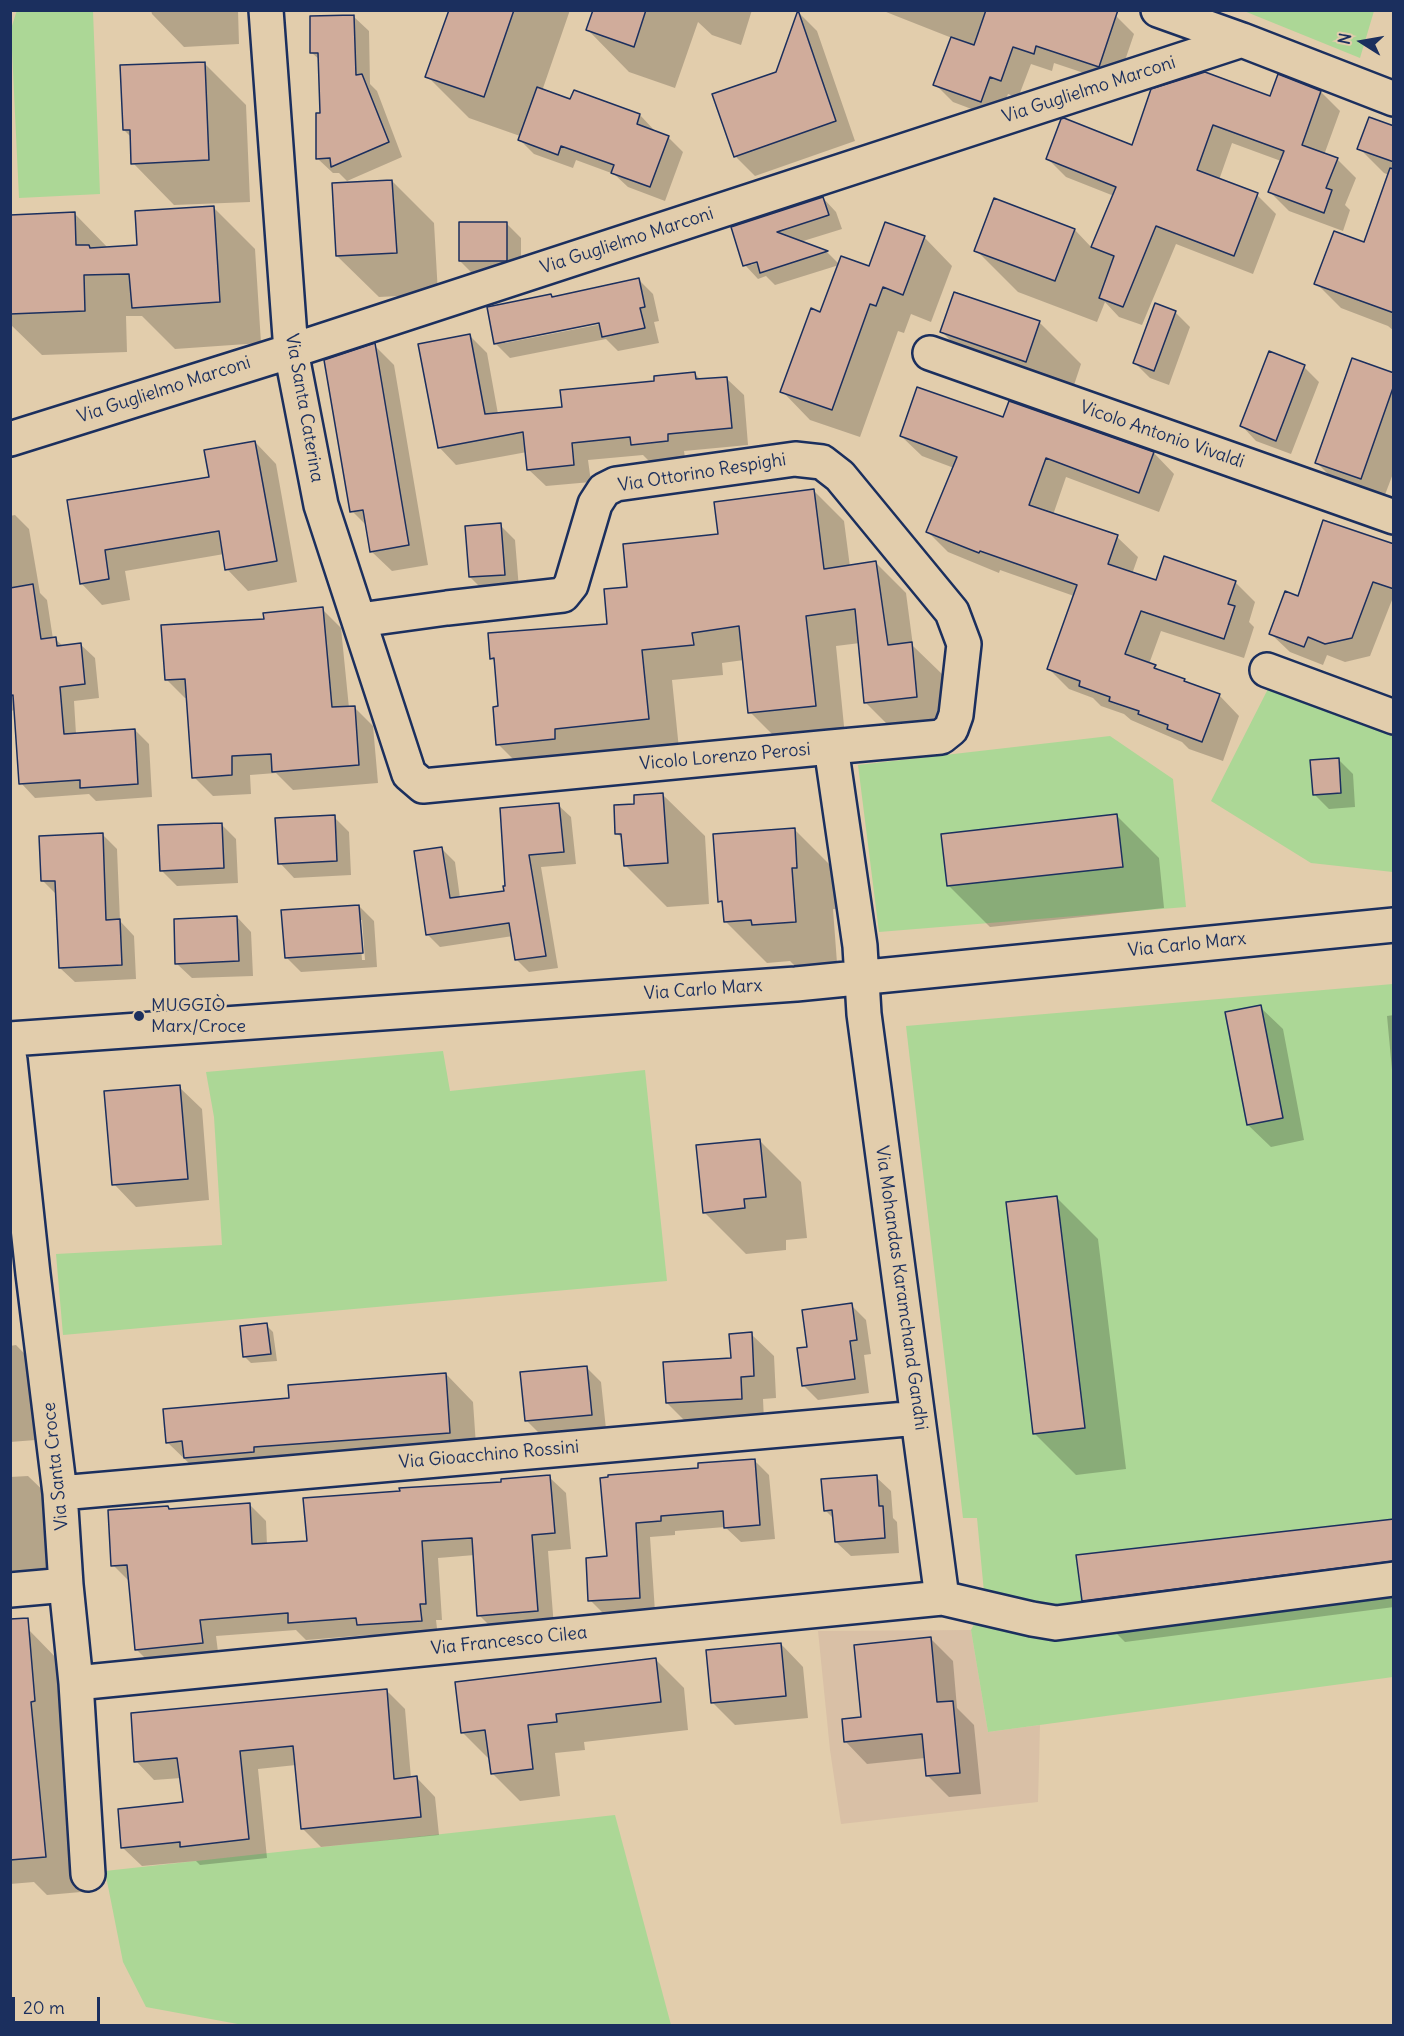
<!DOCTYPE html>
<meta charset="utf-8">
<style>
body{margin:0}
#map{position:relative;width:1404px;height:2036px;overflow:hidden;background:#e2cdac;font-family:Delius,sans-serif}
canvas{display:block}
.frame{position:absolute;inset:0;border:12px solid #1b2f5e;pointer-events:none}
.north{position:absolute;left:1332px;top:12px;width:60px;height:60px;-webkit-text-stroke:4px #e2cdac;paint-order:stroke;rotate:281deg;font-size:16px;font-weight:700;line-height:24px;text-align:center;color:#1b2f5e}
.north::after{content:'';display:block;margin:auto;width:21px;height:27px;background:#1b2f5e;clip-path:polygon(50% 0,100% 100%,50% 72%,0 100%)}
.scale{position:absolute;left:12px;top:1997px;width:88px;height:27px;box-sizing:border-box;border:3px solid #1b2f5e;border-top:0;padding-left:8px;font-size:18px;line-height:21px;white-space:nowrap;color:#1b2f5e;-webkit-text-stroke:4px #e2cdac;paint-order:stroke}
</style>
<div id="map">
<canvas width="1404" height="2036"></canvas>
<div class="frame"></div>
<div class="north">N</div>
<div class="scale">20 m</div>
</div>
<script>
const g = document.querySelector('canvas').getContext('2d');
g.lineJoin = 'round';
function paint(path, color) { g.fillStyle = color; g.fill(path, 'evenodd'); }
const toPath = rows => new Path2D(rows.map(r => 'M' + r).join(''));
function stroke(path, color, width, dash) { g.strokeStyle = color; g.lineWidth = width; g.lineCap = dash ? 'butt' : 'round'; g.setLineDash(dash || []); g.stroke(path); }
function write(font, color, halo, rows, align = 'center') {
  g.font = font + ' Delius,sans-serif'; g.lineWidth = 5; g.setLineDash([]); g.textBaseline = 'middle'; g.strokeStyle = halo; g.fillStyle = color; for (const [text, x, y, turn = 0] of rows) {
    g.save(); g.translate(x, y); g.rotate((+turn || 0) * Math.PI / 180); g.textAlign = isNaN(turn) ? turn : align; if (halo) g.strokeText(text, 0, 0); g.fillText(text, 0, 0); g.restore();
  }
}
paint(toPath([
 [971,1630,988,1732,1040,1725,1038,1802,841,1824,830,1750,818,1631]
]), '#d9c0a6');
paint(toPath([
 [17,10,93,11,100,194,19,198,11,29],
 [1244,11,1374,11,1360,58],
 [1270,685,1393,734,1393,872,1311,863,1211,801],
 [1110,736,1173,779,1186,907,879,932,858,765],
 [1393,984,1393,1677,988,1732,971,1630,985,1603,977,1518,963,1518,906,1026],
 [443,1051,450,1091,645,1070,667,1281,63,1335,56,1254,222,1245,214,1117,206,1072],
 [615,1815,671,2025,336,2026,300,2024,243,2025,146,2007,123,1962,105,1871]
]), '#acd796');
paint(toPath([
 [151,10,238,10,239,44,184,47,152,14],
 [465,10,570,10,542,91,571,101,575,92,640,115,654,130,654,132,668,137,683,152,665,201,628,187,614,174,576,160,573,168,534,154,519,139,520,136,469,118,427,76],
 [594,10,696,11,752,10,741,45,712,35,698,22,675,88,629,72,588,30],
 [881,10,1101,10,1116,16,1134,34,1117,84,1054,63,1052,71,1031,64,1018,98,1008,94,998,119,953,102,935,84,952,38],
 [798,12,817,31,855,141,755,176,735,156,777,73],
 [354,17,369,31,370,84,377,91,402,157,347,181,339,173,333,173,318,159,321,114,320,60,312,53],
 [204,63,246,105,250,202,174,205,133,163,131,137,124,130],
 [1279,76,1321,92,1340,111,1324,155,1337,159,1356,178,1345,205,1350,210,1343,231,1289,211,1270,192,1281,161,1232,143,1219,180,1257,195,1276,214,1253,274,1176,244,1142,325,1119,317,1105,302,1097,322,1018,292,976,250,1075,230,1092,248,1114,196,1066,177,1047,158,1132,147,1271,98],
 [1394,128,1394,331,1388,326,1341,308,1316,283,1365,244,1389,175,1384,173,1359,148],
 [392,181,434,223,438,294,379,297,337,256],
 [823,198,836,212,842,229,800,242,827,252,839,264,870,268,924,237,952,266,931,322,911,314,904,333,898,331,860,437,810,420,782,391,821,314,839,265,775,285,766,276,758,279,745,265,733,228],
 [764,261,751,265,751,262],
 [213,207,255,249,261,343,175,349,142,316,126,316,127,352,42,355,10,324,10,216,75,214,109,249,139,247],
 [506,223,521,238,521,275,475,276,460,261],
 [638,279,653,294,659,321,654,322,659,343,618,351,606,339,510,358,495,343,553,298],
 [606,320,607,323,505,343,505,340],
 [1175,312,1190,327,1169,385,1150,378,1135,363],
 [1039,322,1081,364,1068,403,984,374,942,332],
 [470,336,487,353,498,414,563,408,656,382,695,374,701,380,726,378,744,395,748,445,684,451,685,458,650,462,643,455,588,460,591,482,546,486,528,469,527,452,456,465,439,447],
 [374,345,394,365,428,565,392,571,372,552,368,527,352,511],
 [1270,353,1304,367,1319,382,1291,454,1256,441,1242,426],
 [1394,374,1394,471,1383,500,1339,485,1317,463],
 [1010,403,1154,453,1174,474,1159,512,1066,477,1053,515,1117,537,1138,557,1132,574,1157,581,1235,582,1255,602,1249,622,1254,627,1244,658,1161,631,1149,664,1155,666,1160,672,1184,680,1188,684,1219,695,1239,716,1223,761,1189,749,1182,742,1131,720,1124,714,1101,706,1093,698,1069,689,1049,669,1074,596,1000,570,999,573,948,552,928,532,954,468,922,456,901,436,1004,418],
 [255,442,276,464,297,582,248,591,227,569,224,554,125,571,130,600,102,605,81,583,69,501,211,478],
 [814,491,844,521,850,567,876,563,906,593,913,646,942,674,947,727,895,732,865,702,860,643,836,646,845,736,780,742,750,712,744,660,722,663,723,675,672,680,679,749,528,774,498,744,500,707,496,663,491,658,609,625,629,588,720,535],
 [15,515,29,529,40,593,47,600,53,639,55,639,63,646,80,644,95,658,99,698,74,701,76,734,135,730,149,744,152,797,96,801,89,794,35,798,21,783,16,710,10,711,10,516],
 [500,525,515,540,519,589,485,592,470,577],
 [1394,546,1394,600,1392,600,1370,656,1345,662,1327,655,1323,665,1290,652,1271,634,1298,598],
 [322,609,341,628,349,708,354,707,373,726,378,783,293,790,276,773,250,775,251,794,213,796,194,777,188,698,185,698,166,679,265,621],
 [1338,759,1353,774,1355,807,1329,809,1314,794],
 [663,795,705,836,709,904,667,907,625,865,623,840,617,833,636,805],
 [558,805,571,817,576,864,541,867,558,968,529,972,517,960,513,936,440,947,427,934,442,849,455,862,460,898,505,892],
 [1117,816,1159,858,1164,908,990,927,948,885],
 [334,817,349,832,351,875,294,878,280,863],
 [221,824,236,839,238,883,177,886,162,871],
 [794,829,836,871,838,909,833,909,837,963,795,966,790,961,767,963,725,921,724,905,720,901],
 [102,834,117,849,120,921,134,936,136,979,75,982,60,968,57,895,43,881],
 [359,906,374,921,377,967,301,972,286,957],
 [359,920,362,920,365,960,362,960],
 [237,917,251,932,253,976,192,978,177,964],
 [1260,1007,1283,1029,1304,1140,1271,1147,1248,1125],
 [1394,1015,1394,1091,1387,1016],
 [179,1087,202,1109,209,1200,136,1207,114,1184],
 [759,1140,801,1182,807,1238,786,1240,786,1250,746,1254,704,1212],
 [1056,1197,1098,1239,1126,1469,1076,1475,1034,1433],
 [851,1305,866,1320,871,1354,864,1355,869,1393,818,1400,803,1385,808,1348],
 [266,1325,273,1332,277,1361,251,1363,244,1356],
 [751,1334,774,1356,776,1398,763,1399,764,1421,689,1425,667,1403,732,1359],
 [16,1345,57,1387,61,1438,10,1442,10,1346],
 [586,1367,601,1382,606,1429,541,1435,526,1420],
 [446,1374,473,1402,477,1460,195,1469,167,1442,290,1399],
 [754,1460,769,1475,775,1539,741,1542,725,1527,675,1531,675,1535,650,1537,655,1612,605,1615,590,1600,608,1558,601,1479,699,1469],
 [28,1476,53,1500,56,1577,10,1580,10,1477],
 [549,1477,566,1493,571,1549,548,1551,554,1627,496,1632,479,1615,475,1555,438,1558,442,1620,436,1620,438,1637,375,1641,368,1635,306,1640,296,1630,216,1636,219,1660,153,1666,136,1649,130,1582,113,1565,170,1510,249,1504,266,1521,267,1545,308,1543,503,1483],
 [876,1477,891,1491,893,1518,897,1522,899,1553,851,1556,836,1542,834,1519,825,1510],
 [1394,1521,1394,1607,1125,1642,1083,1600],
 [28,1629,63,1665,66,1736,81,1892,47,1895,34,1882,10,1884,10,1631],
 [931,1639,953,1661,957,1708,974,1725,981,1794,949,1797,927,1775,925,1758,867,1764,845,1741],
 [781,1644,803,1667,808,1718,735,1725,713,1703],
 [656,1660,684,1688,688,1730,584,1742,585,1750,555,1753,560,1796,520,1801,492,1773,491,1761,463,1733],
 [386,1690,405,1709,411,1778,417,1778,435,1797,439,1835,321,1847,302,1828,296,1765,258,1769,267,1858,200,1865,196,1861,142,1866,123,1848,185,1804,181,1778,154,1780,136,1761]
]), '#0003');
const building = toPath([
 [449,10,514,10,484,97,425,77,449,10],
 [593,10,646,10,634,47,586,30,593,10],
 [798,10,836,121,734,157,712,94,776,72,798,10],
 [986,10,1118,10,1099,67,1036,46,1034,54,1013,47,1001,81,990,77,981,102,933,85,951,37,974,45,986,10],
 [354,15,356,75,362,74,389,142,331,167,330,158,316,159,316,113,320,113,318,53,310,53,310,16,354,15],
 [205,62,209,160,131,164,130,130,123,130,120,65,205,62],
 [1205,72,1270,96,1278,74,1321,91,1302,145,1338,158,1326,188,1332,190,1324,213,1268,192,1284,151,1213,125,1197,170,1258,193,1234,256,1156,226,1123,307,1099,298,1114,256,1091,247,1116,187,1046,159,1061,119,1064,118,1132,145,1151,89,1205,72],
 [537,87,570,99,574,90,640,114,637,124,669,136,650,187,611,173,614,165,561,146,558,155,518,140,537,87],
 [1369,117,1394,126,1394,162,1357,149,1369,117],
 [1390,168,1394,169,1394,313,1314,284,1334,231,1364,242,1390,168],
 [392,180,397,253,336,256,332,183,392,180],
 [823,197,829,215,777,232,828,251,760,273,757,262,743,266,731,227,823,197],
 [994,198,1075,229,1055,281,974,251,994,198],
 [214,206,220,302,132,308,129,274,84,275,85,311,10,314,10,215,75,212,76,245,89,245,90,248,137,245,135,211,214,206],
 [459,222,507,222,507,261,459,261,459,222],
 [885,222,925,236,903,295,883,287,876,306,870,304,832,410,780,392,811,308,820,312,841,256,869,266,885,222],
 [639,278,645,307,640,308,645,328,602,337,599,323,494,344,487,307,551,294,552,297,639,278],
 [954,292,1040,321,1026,362,940,332,954,292],
 [1155,303,1176,311,1154,371,1133,363,1155,303],
 [470,334,485,414,562,407,560,390,654,381,654,376,695,372,696,379,727,377,732,428,668,434,668,441,631,445,630,437,572,443,574,465,527,470,523,432,438,448,418,344,470,334],
 [375,343,409,545,370,552,363,510,350,512,324,360,375,343],
 [1269,351,1305,365,1276,441,1240,426,1269,351],
 [1352,358,1394,373,1394,385,1361,479,1315,463,1352,358],
 [917,387,1003,417,1009,401,1154,452,1139,493,1046,458,1029,505,1118,535,1108,564,1156,580,1164,556,1236,581,1228,604,1235,606,1224,639,1141,611,1125,654,1156,665,1154,668,1185,679,1184,681,1220,694,1202,742,1167,729,1168,725,1138,714,1139,711,1109,701,1110,697,1079,686,1080,681,1047,669,1077,585,980,551,979,553,926,532,957,457,900,436,917,387],
 [255,441,277,561,225,570,219,531,105,550,109,579,80,584,67,500,209,477,204,450,255,441],
 [814,489,824,569,876,561,888,645,912,642,917,697,864,703,855,609,806,616,816,706,748,713,739,626,692,633,694,645,642,650,649,719,555,729,555,739,496,745,493,707,498,706,494,658,490,659,488,633,607,624,604,589,627,587,623,544,718,534,714,502,814,489],
 [1323,520,1394,544,1394,589,1373,582,1352,638,1325,644,1308,637,1304,647,1269,634,1285,591,1298,596,1323,520],
 [501,523,505,575,469,577,465,526,501,523],
 [33,584,41,639,56,637,57,646,81,643,85,684,60,687,64,734,135,729,138,784,80,788,80,780,19,784,13,695,10,696,10,588,33,584],
 [323,607,332,707,355,706,359,765,272,772,271,754,232,756,232,775,192,778,185,679,165,680,161,625,264,619,263,613,323,607],
 [1339,758,1341,793,1313,795,1310,760,1339,758],
 [663,793,668,863,624,866,621,834,615,834,614,805,634,804,634,795,663,793],
 [559,803,564,852,529,855,546,956,515,960,509,923,426,935,414,851,442,847,450,898,504,891,503,886,505,886,500,808,559,803],
 [1117,814,1123,867,947,886,941,834,1117,814],
 [335,815,337,861,278,864,275,818,335,815],
 [222,823,224,868,160,871,158,825,222,823],
 [795,828,797,868,792,868,796,922,752,925,751,920,724,922,722,901,718,902,713,834,795,828],
 [103,833,106,920,120,919,122,965,59,968,55,881,41,881,39,836,103,833],
 [359,905,363,953,285,958,281,910,359,905],
 [237,916,239,961,175,964,174,919,237,916],
 [1261,1005,1283,1118,1247,1125,1225,1012,1261,1005],
 [180,1085,188,1179,112,1185,104,1091,180,1085],
 [760,1139,766,1197,744,1199,745,1208,703,1213,696,1145,760,1139],
 [1057,1196,1085,1428,1033,1434,1006,1202,1057,1196],
 [852,1303,857,1340,850,1341,855,1379,802,1386,797,1348,807,1347,802,1310,852,1303],
 [267,1323,271,1354,243,1357,240,1326,267,1323],
 [752,1332,754,1376,741,1377,742,1399,666,1403,663,1362,731,1358,729,1334,752,1332],
 [587,1366,592,1415,525,1421,520,1372,587,1366],
 [446,1373,450,1433,254,1447,254,1452,184,1458,182,1441,166,1443,163,1409,289,1398,288,1385,446,1373],
 [755,1459,760,1525,724,1528,723,1511,661,1516,661,1521,636,1523,640,1598,588,1601,586,1558,607,1556,600,1478,608,1477,608,1475,698,1468,698,1463,755,1459],
 [550,1475,555,1533,532,1535,538,1611,477,1616,472,1538,422,1541,426,1604,420,1604,422,1621,357,1625,356,1618,288,1623,288,1613,200,1620,203,1643,135,1650,127,1565,111,1566,108,1510,168,1506,169,1509,250,1503,252,1544,307,1541,303,1498,400,1491,399,1488,501,1482,501,1479,550,1475],
 [877,1475,879,1506,883,1506,885,1538,835,1542,832,1510,824,1511,821,1479,877,1475],
 [1394,1519,1394,1561,1082,1601,1076,1555,1394,1519],
 [28,1618,35,1701,31,1702,46,1857,10,1860,10,1619,28,1618],
 [931,1637,937,1702,953,1701,960,1773,926,1776,922,1734,844,1742,842,1719,861,1717,854,1645,931,1637],
 [781,1643,786,1696,711,1703,706,1650,781,1643],
 [656,1658,661,1702,556,1714,557,1722,528,1725,533,1769,491,1774,485,1730,461,1733,455,1682,656,1658],
 [387,1689,394,1779,417,1776,421,1817,301,1829,293,1746,240,1751,249,1839,180,1847,180,1842,121,1848,118,1809,183,1802,177,1758,134,1762,131,1713,387,1689]
]);
paint(building, '#d0ac9b');
stroke(building, '#1b2f5e', 1.5);
const minor = toPath([
 [266,10,291,351,321,505,409,774,423,786,831,747,860,946,864,1014,942,1598],
 [1158,10,1242,40,1394,99],
 [930,353,1394,517],
 [10,439,291,351,1242,40],
 [360,620,447,608,563,595,571,585,595,504,604,490,616,484,795,459,822,462,840,476,952,612,964,644,956,715,951,729,941,737,831,747],
 [1267,670,1394,717],
 [10,1039,796,984,1394,925],
 [10,1060,33,1274,60,1493,66,1585,76,1683,88,1874],
 [60,1493,918,1418],
 [10,1590,66,1585],
 [76,1683,942,1598,1032,1619,1056,1623,1394,1579]
]);
stroke(minor, '#1b2f5e', 38);
stroke(minor, '#e2cdac', 33);
for (const [x, y, r, color] of [
 [139,1016,6,"#1b2f5e"]
]) { const dot = new Path2D(); dot.arc(x, y, r, 0, 2 * Math.PI); g.fillStyle = color; g.fill(dot); stroke(dot, '#e2cdac', 2); }
write('18px', '#1b2f5e', '#e2cdac', [
 ["Via Guglielmo Marconi",1089,90,-18],
 ["Via Guglielmo Marconi",627,241,-18],
 ["Via Guglielmo Marconi",164,390,-18],
 ["Via Santa Caterina",304,408,80],
 ["Vicolo Antonio Vivaldi",1162,435,19],
 ["Via Ottorino Respighi",702,473,-9],
 ["Vicolo Lorenzo Perosi",725,757,-5],
 ["Via Carlo Marx",1187,945,-6],
 ["Via Carlo Marx",703,990,-4],
 ["Via Mohandas Karamchand Gandhi",901,1288,82],
 ["Via Gioacchino Rossini",489,1455,-5],
 ["Via Santa Croce",56,1466,-96],
 ["Via Francesco Cilea",509,1641,-6]
]);
write('18px', '#1b2f5e', '#e2cdac', [
 ["MUGGIÒ",151,1006],
 ["Marx/Croce",151,1027]
], 'left');
</script>
